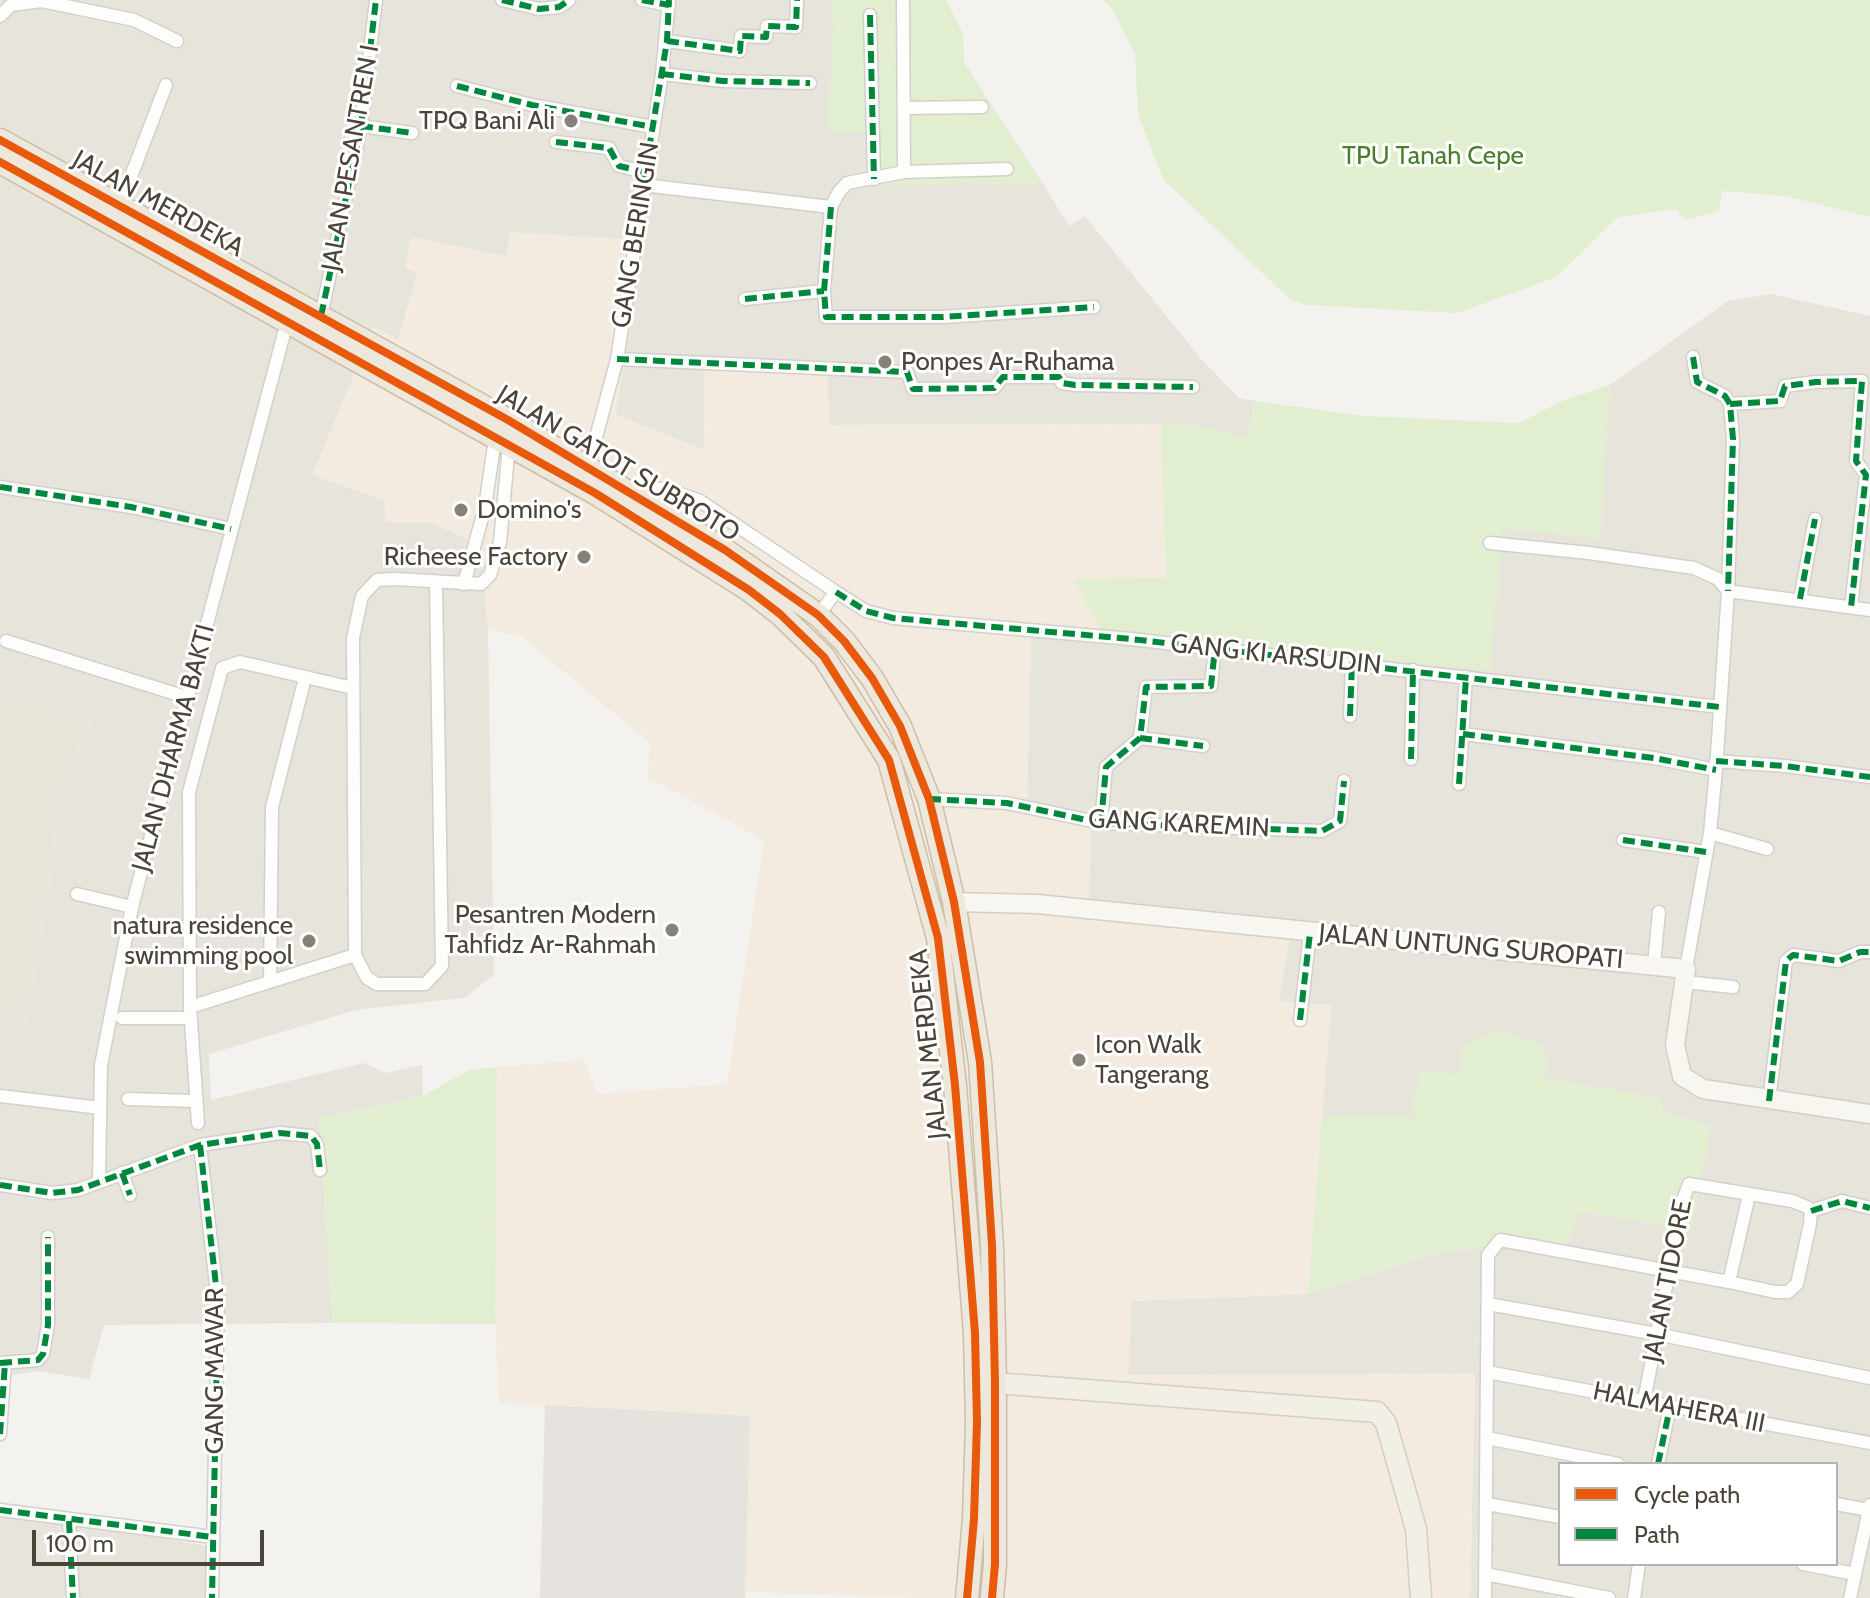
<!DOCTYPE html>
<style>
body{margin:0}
#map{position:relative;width:1870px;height:1598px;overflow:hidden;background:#f4f2ee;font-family:Cabin,sans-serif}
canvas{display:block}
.legend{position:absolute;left:1558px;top:1462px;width:280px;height:104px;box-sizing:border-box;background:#fff;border:2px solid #b7b4b0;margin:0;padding:10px 14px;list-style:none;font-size:24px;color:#4b4439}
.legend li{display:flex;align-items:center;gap:16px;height:40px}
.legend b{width:40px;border:2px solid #b7b4b0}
.scale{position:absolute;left:32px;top:1530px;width:232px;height:36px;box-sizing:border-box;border:4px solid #4b4439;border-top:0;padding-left:10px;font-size:24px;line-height:28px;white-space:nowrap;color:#4b4439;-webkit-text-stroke:6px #fff;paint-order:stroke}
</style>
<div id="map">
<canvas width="1870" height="1598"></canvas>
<ul class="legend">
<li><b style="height:10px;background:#e8590c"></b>Cycle path</li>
<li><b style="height:10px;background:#00873e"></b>Path</li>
</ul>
<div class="scale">100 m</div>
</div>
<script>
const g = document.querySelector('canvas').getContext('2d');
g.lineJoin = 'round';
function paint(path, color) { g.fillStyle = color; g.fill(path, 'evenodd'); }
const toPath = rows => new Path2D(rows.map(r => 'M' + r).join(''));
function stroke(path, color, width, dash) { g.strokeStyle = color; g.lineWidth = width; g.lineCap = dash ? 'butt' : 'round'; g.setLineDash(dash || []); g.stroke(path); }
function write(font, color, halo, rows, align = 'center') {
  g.font = font + ' Cabin,sans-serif'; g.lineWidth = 6; g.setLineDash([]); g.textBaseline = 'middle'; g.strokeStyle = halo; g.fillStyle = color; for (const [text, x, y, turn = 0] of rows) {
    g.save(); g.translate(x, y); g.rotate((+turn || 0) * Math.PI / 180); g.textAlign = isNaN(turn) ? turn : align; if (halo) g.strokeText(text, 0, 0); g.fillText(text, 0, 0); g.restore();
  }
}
paint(toPath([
 [0,0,832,0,834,29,829,130,867,132,869,184,1043,184,1069,226,1085,216,1202,360,1239,398,1255,401,1247,439,1187,424,828,425,705,363,704,450,616,415,511,232,507,256,418,272,398,340,374,327,386,522,430,522,481,545,488,630,494,975,464,998,356,1010,209,1054,211,1100,364,1063,386,1073,422,1065,423,1096,319,1119,333,1323,104,1325,89,1379,36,1371,8,1376,0,1410,0,1020,25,1022,56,840,53,817,91,720,0,693],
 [1771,294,1870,316,1870,1598,1470,1598,1475,1374,1128,1376,1131,1301,1308,1294,1443,1251,1567,1244,1579,1211,1692,1229,1659,1099,1546,1078,1461,1075,1413,1118,1322,1116,1331,1005,1279,1002,1088,911,1027,803,1031,632,1105,640,1256,646,1503,528,1599,538,1610,385,1728,301],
 [1560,1464,1836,1464,1836,1564,1560,1564],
 [0,1510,220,1548,218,1598,0,1598]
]), '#e7e4dc');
paint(toPath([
 [510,232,641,240,616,415,704,450,705,363,828,372,829,425,1161,424,1166,579,1075,580,1105,640,1031,632,1027,803,1091,820,1089,911,1293,922,1279,1001,1331,1005,1308,1294,1131,1301,1128,1375,1475,1374,1470,1598,922,1598,745,1592,750,1416,499,1403,495,1324,497,1067,584,1060,598,1094,727,1084,764,840,647,777,650,743,521,636,488,630,481,545,430,522,386,522,386,501,312,475,374,327,399,339,418,273,405,268,411,237,506,256]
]), '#f3ebdf');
paint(toPath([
 [545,1405,750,1416,745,1598,540,1598]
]), '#e6e2de');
paint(toPath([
 [0,693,91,719,53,817,56,840,25,1022,0,1020]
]), '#eae5da');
paint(toPath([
 [832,0,946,0,963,34,964,62,1043,184,869,184,867,132,828,130,834,29],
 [1103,0,1870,0,1870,217,1786,196,1722,191,1719,211,1685,220,1677,209,1618,217,1556,277,1458,313,1307,305,1291,300,1163,179,1138,115,1135,54,1113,10],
 [1610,385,1600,538,1503,529,1490,671,1256,646,1105,640,1074,579,1166,578,1161,424,1187,424,1247,438,1255,401,1363,416,1519,423,1562,401],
 [1498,1029,1544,1046,1546,1078,1659,1099,1662,1112,1711,1125,1692,1229,1580,1211,1568,1244,1443,1251,1308,1294,1322,1116,1412,1118,1419,1070,1460,1075,1464,1045],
 [497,1067,495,1324,333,1323,319,1119,423,1096,469,1070]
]), '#e1eecf');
const street = toPath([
 [502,0,539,9,559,7,569,0],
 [642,0,669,5],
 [870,15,874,179],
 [0,16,11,5,42,1,134,20,177,41],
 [667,41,740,51,741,36,766,37,767,26,796,27,797,0],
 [662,74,723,81,810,83],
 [457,86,532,105,653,127],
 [905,108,982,107],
 [361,126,412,133],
 [556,142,609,148,619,166,645,172],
 [904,172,1007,169],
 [643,185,831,207,839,192,847,183,904,172,903,0],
 [120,205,166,85],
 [831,207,824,291,826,317,942,317,1094,307],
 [745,299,824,291],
 [321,316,361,126,376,0],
 [617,359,907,372,913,389,994,388,1003,377,1059,377,1062,383,1075,385,1193,387],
 [1730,404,1780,401,1785,386,1816,382,1862,381,1856,461,1866,475,1851,607],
 [584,466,591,456,617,359,662,74,669,0],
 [0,487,131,507,231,529],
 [627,490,652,488,670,490,700,501,836,592,818,615],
 [1490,543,1589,553,1694,568,1718,579,1728,591],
 [436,583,442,966,425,984,377,984,367,978,355,955,353,638,362,596,377,580,396,579,481,584,490,575,500,542,509,445],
 [464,584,485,507,495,439],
 [1728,591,1870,610],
 [836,592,866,611,893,618,1131,639,1720,707],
 [1800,599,1815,519],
 [6,641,189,698],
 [1350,716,1352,663],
 [1463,734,1654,758,1716,770],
 [1140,738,1203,746],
 [1411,759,1413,670],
 [1716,761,1785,766,1870,777],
 [1459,784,1466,677],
 [929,799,1007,803,1101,823,1322,831,1340,821,1344,781],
 [1101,823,1106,767,1140,738,1146,687,1211,686,1215,648],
 [1710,833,1767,849],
 [1623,840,1706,852],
 [77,894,132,907],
 [1654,964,1659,912],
 [1686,969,1710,833,1716,770,1728,591,1733,439,1730,404,1725,396,1697,382,1693,357],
 [270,982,272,807,305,678],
 [1684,982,1733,987],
 [190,1007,189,792,222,668,240,662,353,688],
 [122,1018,190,1018],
 [1300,1020,1310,933],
 [0,1096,100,1108],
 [128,1099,195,1101],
 [1769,1101,1786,961,1793,955,1839,961,1860,952,1870,952],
 [198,1123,190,1007,355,955],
 [200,1145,218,1303,212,1598],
 [122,1173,130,1195],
 [99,1180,101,1065,132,907,287,322],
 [0,1185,52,1193,78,1190,200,1145,280,1133,311,1136,317,1144,320,1170],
 [1811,1211,1842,1201,1870,1208],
 [1729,1282,1749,1195],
 [1488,1304,1657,1334,1870,1378],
 [0,1363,38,1360,43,1354,48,1325,48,1237],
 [1487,1372,1870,1443],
 [0,1434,5,1363],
 [1487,1438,1618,1464],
 [1658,1464,1670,1407],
 [1487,1504,1560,1517],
 [1836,1504,1869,1510],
 [0,1510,213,1537],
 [69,1521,73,1598],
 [1803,1564,1855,1574],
 [1485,1574,1609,1598],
 [1485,1598,1488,1255,1500,1240,1669,1271,1729,1282,1775,1292,1788,1292,1797,1284,1810,1224,1811,1211,1807,1207,1792,1201,1689,1184,1682,1203,1669,1271,1644,1401],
 [1634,1598,1639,1564],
 [1850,1598,1870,1505]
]);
const secondary = toPath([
 [954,902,1037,904,1686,969,1675,1045,1682,1076,1703,1089,1870,1114]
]);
const primary = toPath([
 [981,1382,1377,1412,1386,1423,1416,1529,1421,1598]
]);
const highway = toPath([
 [0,140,508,420,725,550,818,615,844,641,872,678,900,726,929,799,954,902,980,1062,992,1245,995,1382,995,1564,992,1598],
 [0,162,595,493,749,590,780,614,824,657,889,760,938,938,955,1085,975,1333,977,1422,974,1519,967,1598]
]);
stroke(street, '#d2d0cb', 15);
stroke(secondary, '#d3cfc5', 21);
stroke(primary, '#d6cebb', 23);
stroke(highway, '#ccbfa9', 25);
stroke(street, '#fdfdfc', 12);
stroke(secondary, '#f7f6f1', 18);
stroke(primary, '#f2efe6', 20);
stroke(highway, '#ede8db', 22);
stroke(toPath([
 [502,0,539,9,559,7,569,0],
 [642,0,669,5],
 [870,15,874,179],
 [667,41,740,51,741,36,766,37,767,26,796,27,797,0],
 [662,74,723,81,810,83],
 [457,86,532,105,653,127],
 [361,126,412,133],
 [556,142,609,148,619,166,645,172],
 [643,185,667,41,669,0],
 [831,207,824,291,826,317,942,317,1094,307],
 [745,299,824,291],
 [321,316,361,126,376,0],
 [1693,357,1697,382,1725,396,1730,404,1733,439,1728,591],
 [617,359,907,372,913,389,994,388,1003,377,1059,377,1062,383,1075,385,1193,387],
 [1730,404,1780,401,1785,386,1816,382,1862,381,1856,461,1866,475,1851,607],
 [0,487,131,507,231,529],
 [836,592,866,611,893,618,1131,639,1720,707],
 [1800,599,1815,519],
 [1350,716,1352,663],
 [1463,734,1654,758,1716,770],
 [1140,738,1203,746],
 [1411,759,1413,670],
 [1716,761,1785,766,1870,777],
 [1459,784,1466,677],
 [929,799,1007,803,1101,823,1322,831,1340,821,1344,781],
 [1101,823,1106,767,1140,738,1146,687,1211,686,1215,648],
 [1623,840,1706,852],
 [1300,1020,1310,933],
 [1769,1101,1786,961,1793,955,1839,961,1860,952,1870,952],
 [200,1145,218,1303,212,1598],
 [122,1173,130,1195],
 [0,1185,52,1193,78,1190,200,1145,280,1133,311,1136,317,1144,320,1170],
 [1811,1211,1842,1201,1870,1208],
 [0,1363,38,1360,43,1354,48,1325,48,1237],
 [0,1434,5,1363],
 [1658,1464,1670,1407],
 [0,1510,213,1537],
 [69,1521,73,1598]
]), '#00873e', 6, [12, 6]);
stroke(toPath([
 [0,140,508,420,725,550,818,615,844,641,872,678,900,726,929,799,954,902,980,1062,992,1245,995,1382,995,1564,992,1598],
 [0,162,595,493,749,590,780,614,824,657,889,760,938,938,955,1085,975,1333,977,1422,974,1519,967,1598]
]), '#e8590c', 8);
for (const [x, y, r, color] of [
 [571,121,8,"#868178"],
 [885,362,8,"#868178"],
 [461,510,8,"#868178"],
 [584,557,8,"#868178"],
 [672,930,8,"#868178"],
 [309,941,8,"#868178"],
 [1079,1060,8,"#868178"]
]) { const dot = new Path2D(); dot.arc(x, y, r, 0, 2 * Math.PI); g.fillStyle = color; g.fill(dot); stroke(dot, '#fff', 3); }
write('26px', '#4b4439', '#fff', [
 ["TPQ Bani Ali",555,121],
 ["Ponpes Ar-Ruhama",901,362,"left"],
 ["Domino's",477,510,"left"],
 ["Richeese Factory",568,557],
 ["Pesantren Modern",656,915],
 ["Tahfidz Ar-Rahmah",656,945],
 ["natura residence",293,926],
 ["swimming pool",293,956],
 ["Icon Walk",1095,1045,"left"],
 ["Tangerang",1095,1075,"left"]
], 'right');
write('26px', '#4a7f2a', '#fff', [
 ["TPU Tanah Cepe",1433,156]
]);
write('26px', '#4b4439', '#fff', [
 ["JALAN PESANTREN I",351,158,-80],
 ["JALAN MERDEKA",158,204,29],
 ["GANG BERINGIN",636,235,-81],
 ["JALAN GATOT SUBROTO",618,464,31],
 ["GANG KI ARSUDIN",1276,655,6],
 ["JALAN DHARMA BAKTI",174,748,-75],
 ["GANG KAREMIN",1179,824,3],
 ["JALAN UNTUNG SUROPATI",1471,947,5],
 ["JALAN MERDEKA",929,1044,-96],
 ["JALAN TIDORE",1668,1281,-79],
 ["GANG MAWAR",215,1371,-90],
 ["HALMAHERA III",1679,1408,11]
]);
</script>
